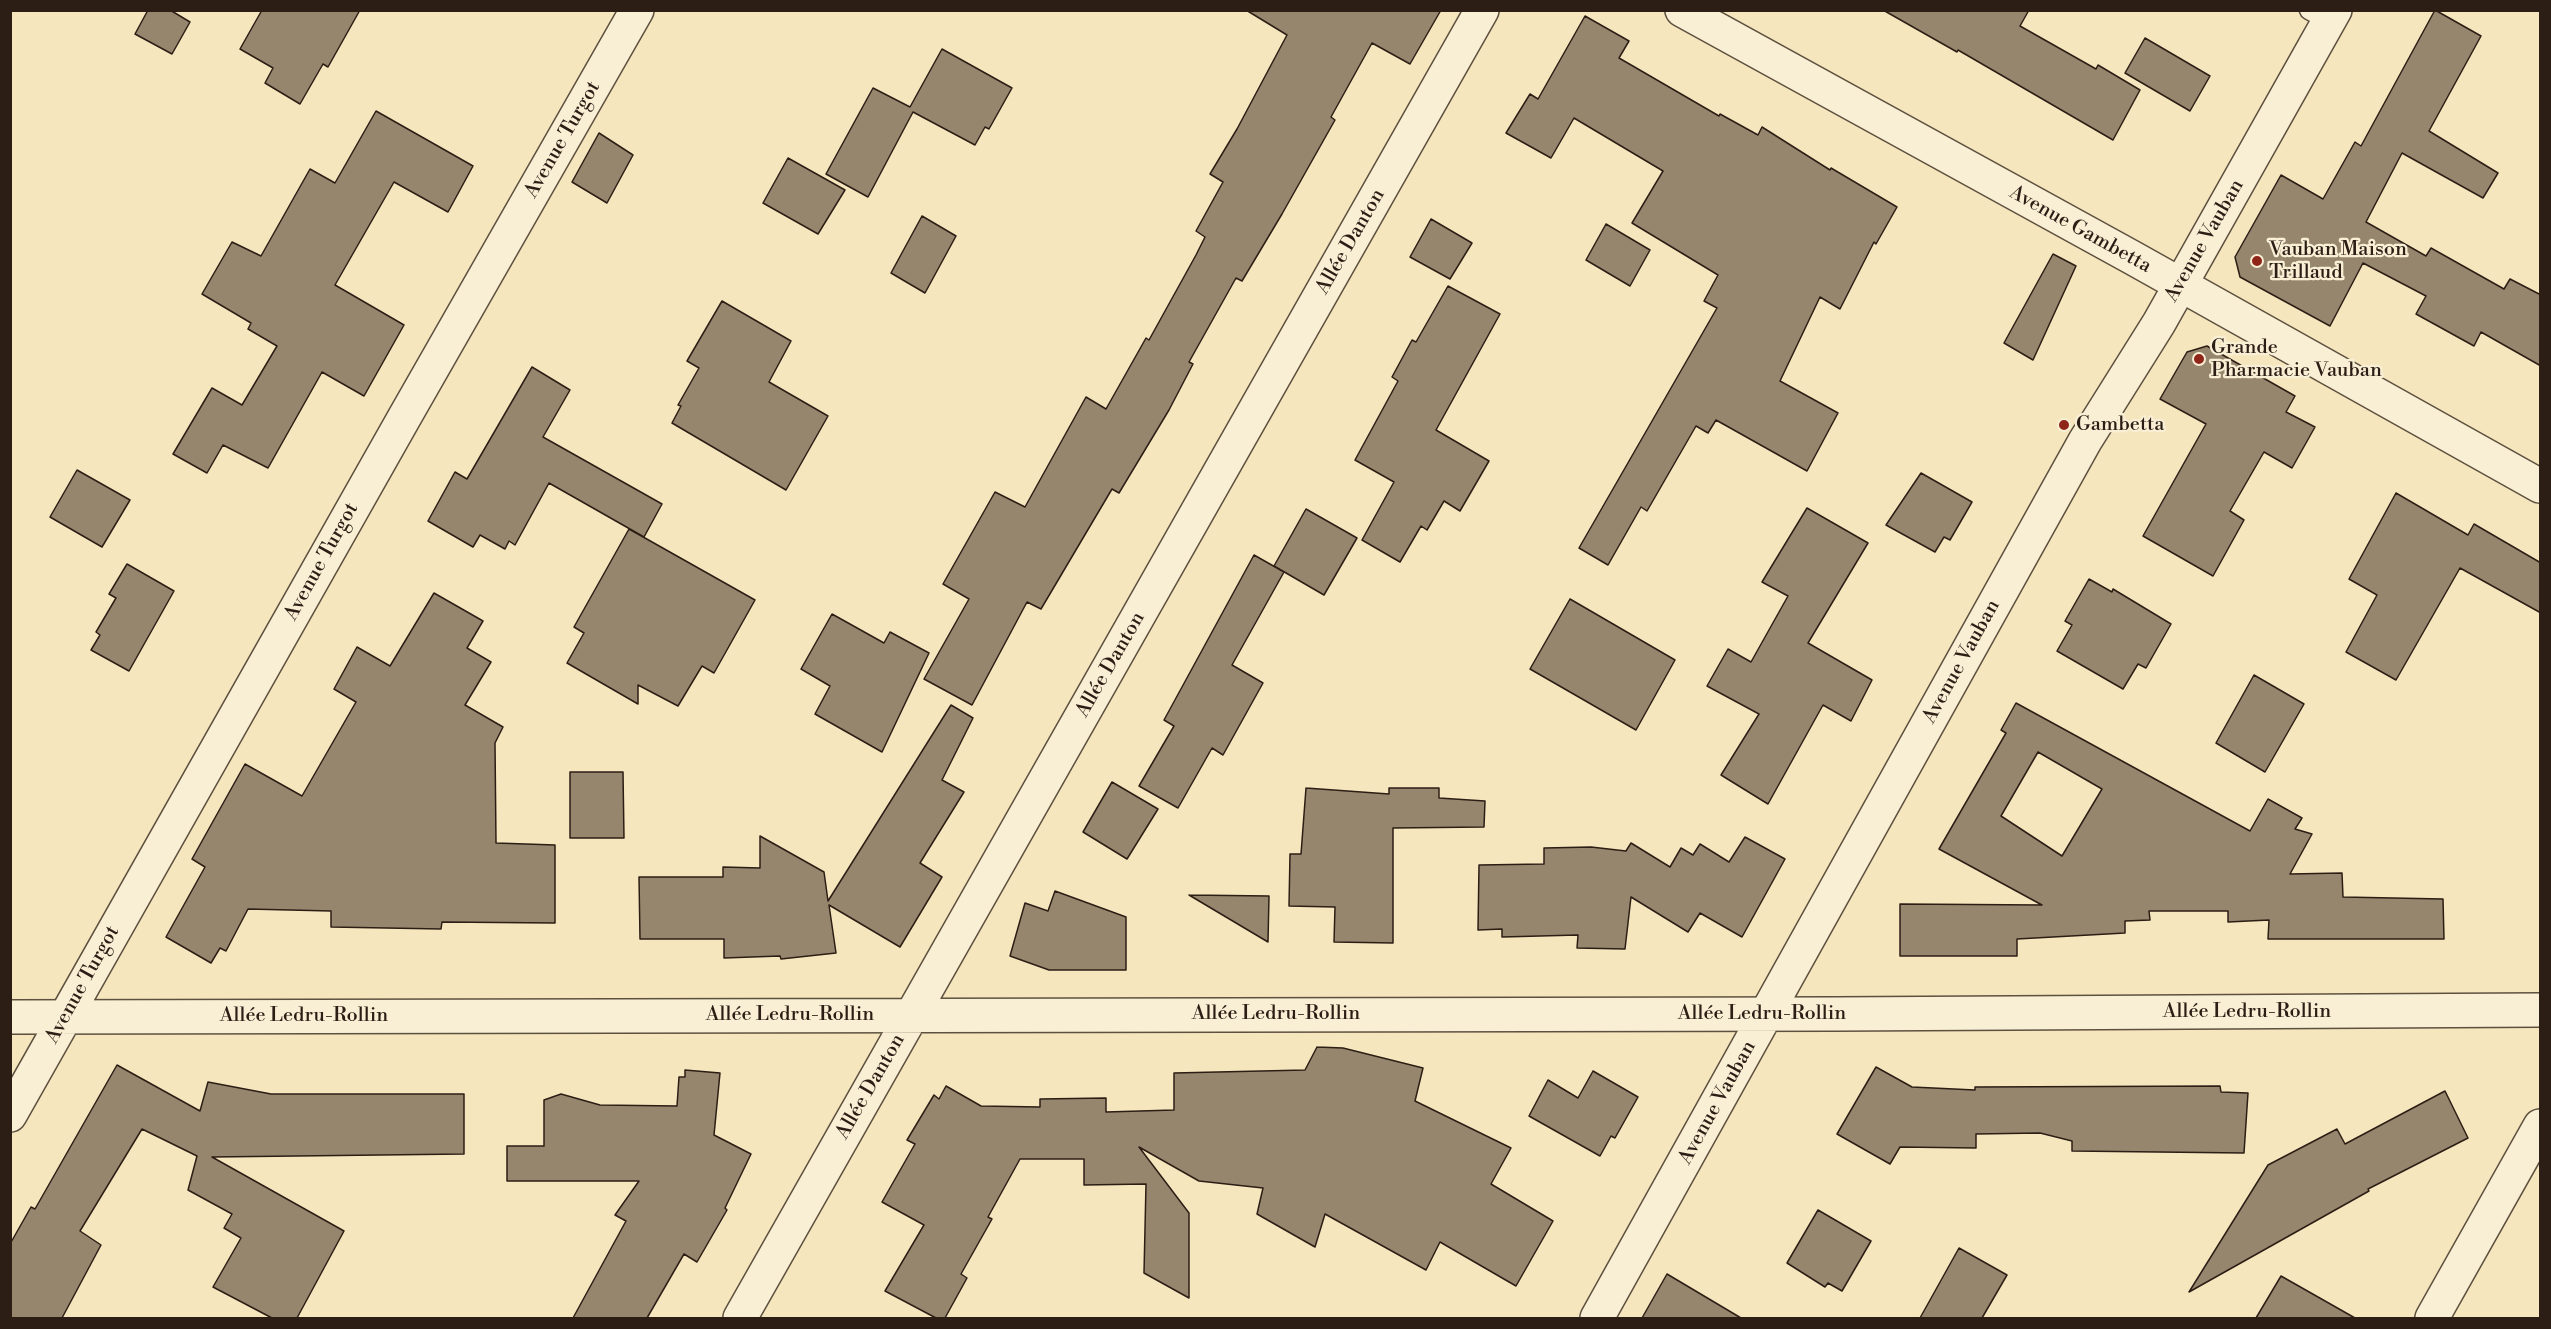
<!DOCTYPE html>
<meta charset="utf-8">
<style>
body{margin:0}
#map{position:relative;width:2551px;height:1329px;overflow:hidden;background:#f5e6be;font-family:"Libre Bodoni",serif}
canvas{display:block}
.frame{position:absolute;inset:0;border:12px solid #2c1e15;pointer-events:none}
</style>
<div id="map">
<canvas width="2551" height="1329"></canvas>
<div class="frame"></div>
</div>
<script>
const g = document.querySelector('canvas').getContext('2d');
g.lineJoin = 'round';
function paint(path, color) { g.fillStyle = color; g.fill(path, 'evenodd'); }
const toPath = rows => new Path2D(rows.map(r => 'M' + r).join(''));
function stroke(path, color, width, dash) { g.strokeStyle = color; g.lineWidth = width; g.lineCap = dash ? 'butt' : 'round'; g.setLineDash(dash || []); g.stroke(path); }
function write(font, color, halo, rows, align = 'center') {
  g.font = font + ' "Libre Bodoni",serif'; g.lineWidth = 4.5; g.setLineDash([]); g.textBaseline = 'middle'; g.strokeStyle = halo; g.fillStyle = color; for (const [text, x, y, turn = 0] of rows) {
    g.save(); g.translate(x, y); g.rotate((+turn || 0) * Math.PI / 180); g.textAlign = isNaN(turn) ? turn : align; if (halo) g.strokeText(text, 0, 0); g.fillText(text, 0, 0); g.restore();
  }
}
const building = toPath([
 [148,10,170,10,190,22,172,54,135,34,148,10],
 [262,10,360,10,328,67,323,64,300,104,265,83,273,68,240,49,262,10],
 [1246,10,1441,10,1410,64,1372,43,1331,117,1335,120,1282,214,1242,281,1236,278,1189,362,1193,364,1169,410,1119,493,1112,489,1041,609,1027,602,972,705,924,679,969,599,943,584,995,492,1025,507,1086,397,1106,409,1146,338,1149,340,1196,255,1205,237,1196,231,1223,182,1210,174,1237,129,1287,35,1246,10],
 [1883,10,2029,10,2020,26,2096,69,2098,65,2140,90,2113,140,1958,50,1957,52,1883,10],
 [2435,10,2481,36,2429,131,2498,173,2483,198,2402,153,2366,222,2426,256,2431,248,2504,289,2510,279,2541,295,2541,366,2481,332,2474,346,2416,314,2426,296,2363,263,2330,326,2240,277,2235,257,2281,175,2323,199,2355,142,2361,146,2435,10],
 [1585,16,1629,41,1619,58,1719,116,1720,114,1758,135,1762,127,1830,170,1831,168,1897,207,1876,244,1874,242,1840,309,1820,297,1780,381,1838,413,1807,471,1716,420,1708,433,1696,426,1647,511,1641,507,1608,565,1579,548,1717,308,1704,301,1718,275,1632,223,1663,171,1574,118,1551,158,1506,133,1530,94,1538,99,1585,16],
 [2145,38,2210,76,2190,111,2125,73,2145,38],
 [942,49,1012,88,989,129,985,127,975,145,913,112,868,197,826,174,873,88,910,107,942,49],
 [376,111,473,166,448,212,394,182,335,285,404,325,364,396,322,372,268,468,223,445,207,473,173,454,212,388,242,405,277,346,248,329,251,323,202,294,232,242,261,256,310,169,335,183,376,111],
 [599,133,633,155,607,203,572,182,599,133],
 [788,158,845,190,818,234,763,203,788,158],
 [922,216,956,236,925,293,891,273,922,216],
 [1431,219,1472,243,1450,279,1410,257,1431,219],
 [1606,224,1650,250,1630,286,1586,260,1606,224],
 [2053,254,2076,266,2033,360,2004,343,2053,254],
 [1448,286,1500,314,1436,430,1489,461,1460,511,1444,501,1427,530,1421,526,1400,562,1362,540,1394,482,1355,460,1398,381,1392,377,1412,340,1416,342,1448,286],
 [722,301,791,341,769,382,828,416,786,490,672,423,681,406,678,405,699,368,687,361,722,301],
 [2207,346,2295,396,2286,412,2315,427,2292,468,2264,452,2230,511,2244,520,2213,576,2143,536,2206,424,2160,399,2187,352,2207,346],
 [532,367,570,390,543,437,662,504,644,537,549,483,515,545,509,541,505,549,480,535,473,547,428,521,455,472,467,479,532,367],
 [77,470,130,500,102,547,50,517,77,470],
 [1921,473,1972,502,1950,540,1944,537,1935,552,1886,525,1921,473],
 [2396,493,2468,535,2474,524,2541,563,2541,613,2460,568,2396,680,2346,652,2377,595,2349,579,2396,493],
 [1807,508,1868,543,1808,643,1872,680,1851,721,1823,705,1768,804,1721,775,1759,714,1707,686,1728,649,1751,662,1788,596,1762,582,1807,508],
 [1306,509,1357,538,1324,595,1274,566,1306,509],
 [629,529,755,600,714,673,702,666,678,706,638,685,638,704,567,663,584,633,574,627,629,529],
 [1254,555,1284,572,1232,665,1263,683,1223,755,1212,748,1178,808,1139,786,1174,726,1164,720,1254,555],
 [127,564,174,591,129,671,91,650,100,635,96,632,116,598,109,594,127,564],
 [2089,579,2112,592,2113,589,2171,624,2146,668,2138,664,2123,689,2057,651,2072,625,2065,621,2089,579],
 [434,593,483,621,467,648,491,662,465,705,503,727,495,743,496,843,555,845,555,923,442,922,441,929,331,927,331,911,248,909,226,951,220,948,211,963,166,937,205,867,192,859,245,764,302,796,356,702,334,689,357,647,390,666,434,593],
 [1570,599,1675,660,1636,730,1530,669,1570,599],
 [832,614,884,643,890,632,929,653,882,752,815,714,830,686,801,669,832,614],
 [2254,675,2304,704,2265,772,2216,743,2254,675],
 [2016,703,2250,831,2268,799,2302,818,2295,829,2312,834,2290,874,2342,873,2343,897,2443,899,2444,939,2268,939,2269,920,2228,922,2228,911,2149,911,2150,920,2125,921,2125,933,2017,939,2017,956,1900,956,1900,904,2042,905,1939,849,2006,733,2001,730,2016,703],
 [2038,752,2102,789,2062,856,2001,816,2038,752],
 [951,705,973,718,942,780,964,792,920,863,942,877,900,947,829,905,836,953,781,959,780,956,724,958,724,939,640,939,639,877,723,877,723,867,760,868,760,836,824,872,828,901,951,705],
 [570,772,623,772,624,838,570,838,570,772],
 [1112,782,1158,809,1127,859,1083,832,1112,782],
 [1306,788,1389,794,1389,788,1439,788,1439,798,1485,801,1484,827,1393,828,1393,943,1334,942,1335,907,1289,906,1290,854,1301,854,1306,788],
 [1745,837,1785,859,1742,937,1700,913,1688,932,1631,897,1625,949,1577,948,1578,935,1502,937,1502,929,1478,930,1479,865,1544,864,1544,848,1591,847,1626,851,1631,843,1670,867,1681,848,1693,855,1700,844,1729,862,1745,837],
 [1055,891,1126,917,1126,970,1049,970,1010,956,1025,903,1048,911,1055,891],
 [1189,895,1269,896,1268,942,1189,895],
 [1317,1047,1343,1048,1423,1068,1415,1101,1511,1148,1491,1184,1553,1221,1516,1286,1440,1242,1426,1270,1325,1214,1315,1247,1257,1214,1263,1188,1199,1181,1139,1147,1189,1213,1189,1298,1144,1273,1146,1184,1084,1185,1084,1159,1020,1159,988,1217,992,1219,961,1274,967,1278,945,1318,936,1318,885,1291,924,1225,882,1202,915,1144,907,1140,934,1095,939,1099,946,1086,981,1106,1040,1107,1040,1099,1106,1098,1106,1112,1174,1110,1174,1073,1305,1070,1317,1047],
 [117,1065,200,1111,208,1082,271,1094,464,1094,464,1154,212,1157,344,1231,297,1318,272,1318,213,1287,241,1238,224,1228,232,1214,188,1190,197,1156,142,1129,80,1231,101,1245,62,1318,10,1318,10,1244,31,1207,35,1209,117,1065],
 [1876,1067,1912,1087,1975,1090,1975,1087,2220,1086,2221,1092,2248,1093,2244,1153,2072,1151,2072,1141,2040,1133,1976,1134,1976,1148,1900,1147,1890,1164,1837,1134,1876,1067],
 [685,1070,720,1073,714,1135,751,1154,725,1208,727,1210,697,1262,684,1254,647,1318,573,1318,626,1221,615,1215,639,1181,507,1181,507,1146,544,1146,544,1100,561,1094,600,1105,677,1106,679,1077,685,1077,685,1070],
 [1593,1071,1638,1097,1615,1138,1611,1136,1600,1156,1529,1116,1548,1080,1578,1098,1593,1071],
 [2445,1091,2468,1138,2368,1189,2369,1191,2189,1292,2268,1165,2337,1129,2345,1144,2445,1091],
 [1818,1210,1871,1241,1842,1291,1828,1283,1825,1287,1787,1263,1818,1210],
 [1959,1248,2007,1275,1982,1318,1920,1318,1959,1248],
 [1667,1274,1741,1318,1642,1318,1667,1274],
 [2281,1276,2355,1318,2256,1318,2281,1276]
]);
paint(building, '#95866d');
stroke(building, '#2c1e15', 1.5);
const lane = toPath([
 [2309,10,2329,21]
]);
const street = toPath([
 [1682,10,2133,258,2540,486],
 [10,1017,1836,1014,2540,1010],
 [10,1115,404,418,637,10],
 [740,1318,1482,10],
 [1597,1318,2085,441,2159,323,2335,10],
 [2432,1318,2540,1126]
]);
stroke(lane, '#5e503f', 21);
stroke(street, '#5e503f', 36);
stroke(lane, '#f8efd5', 18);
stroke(street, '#f8efd5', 33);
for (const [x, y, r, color] of [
 [2257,261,6,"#8f2418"],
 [2199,359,6,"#8f2418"],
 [2064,425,6,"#8f2418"]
]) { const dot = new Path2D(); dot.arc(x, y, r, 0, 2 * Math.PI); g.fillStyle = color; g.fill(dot); stroke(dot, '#f8efd5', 2); }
write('20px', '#2c1e15', '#f8efd5', [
 ["Avenue Turgot",563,140,-60],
 ["Avenue Gambetta",2080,230,29],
 ["Avenue Vauban",2205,241,-60],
 ["Allée Danton",1351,242,-60],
 ["Avenue Turgot",322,562,-61],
 ["Avenue Vauban",1962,662,-61],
 ["Allée Danton",1111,665,-60],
 ["Avenue Turgot",83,985,-61],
 ["Allée Ledru-Rollin",2247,1012],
 ["Allée Ledru-Rollin",1276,1014],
 ["Allée Ledru-Rollin",1762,1014],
 ["Allée Ledru-Rollin",790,1015],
 ["Allée Ledru-Rollin",304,1016],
 ["Allée Danton",871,1087,-60],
 ["Avenue Vauban",1718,1103,-61]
]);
write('20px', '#2c1e15', '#f8efd5', [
 ["Vauban Maison",2269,250],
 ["Trillaud",2269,273],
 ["Grande",2211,348],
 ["Pharmacie Vauban",2211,371],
 ["Gambetta",2076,425]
], 'left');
</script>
